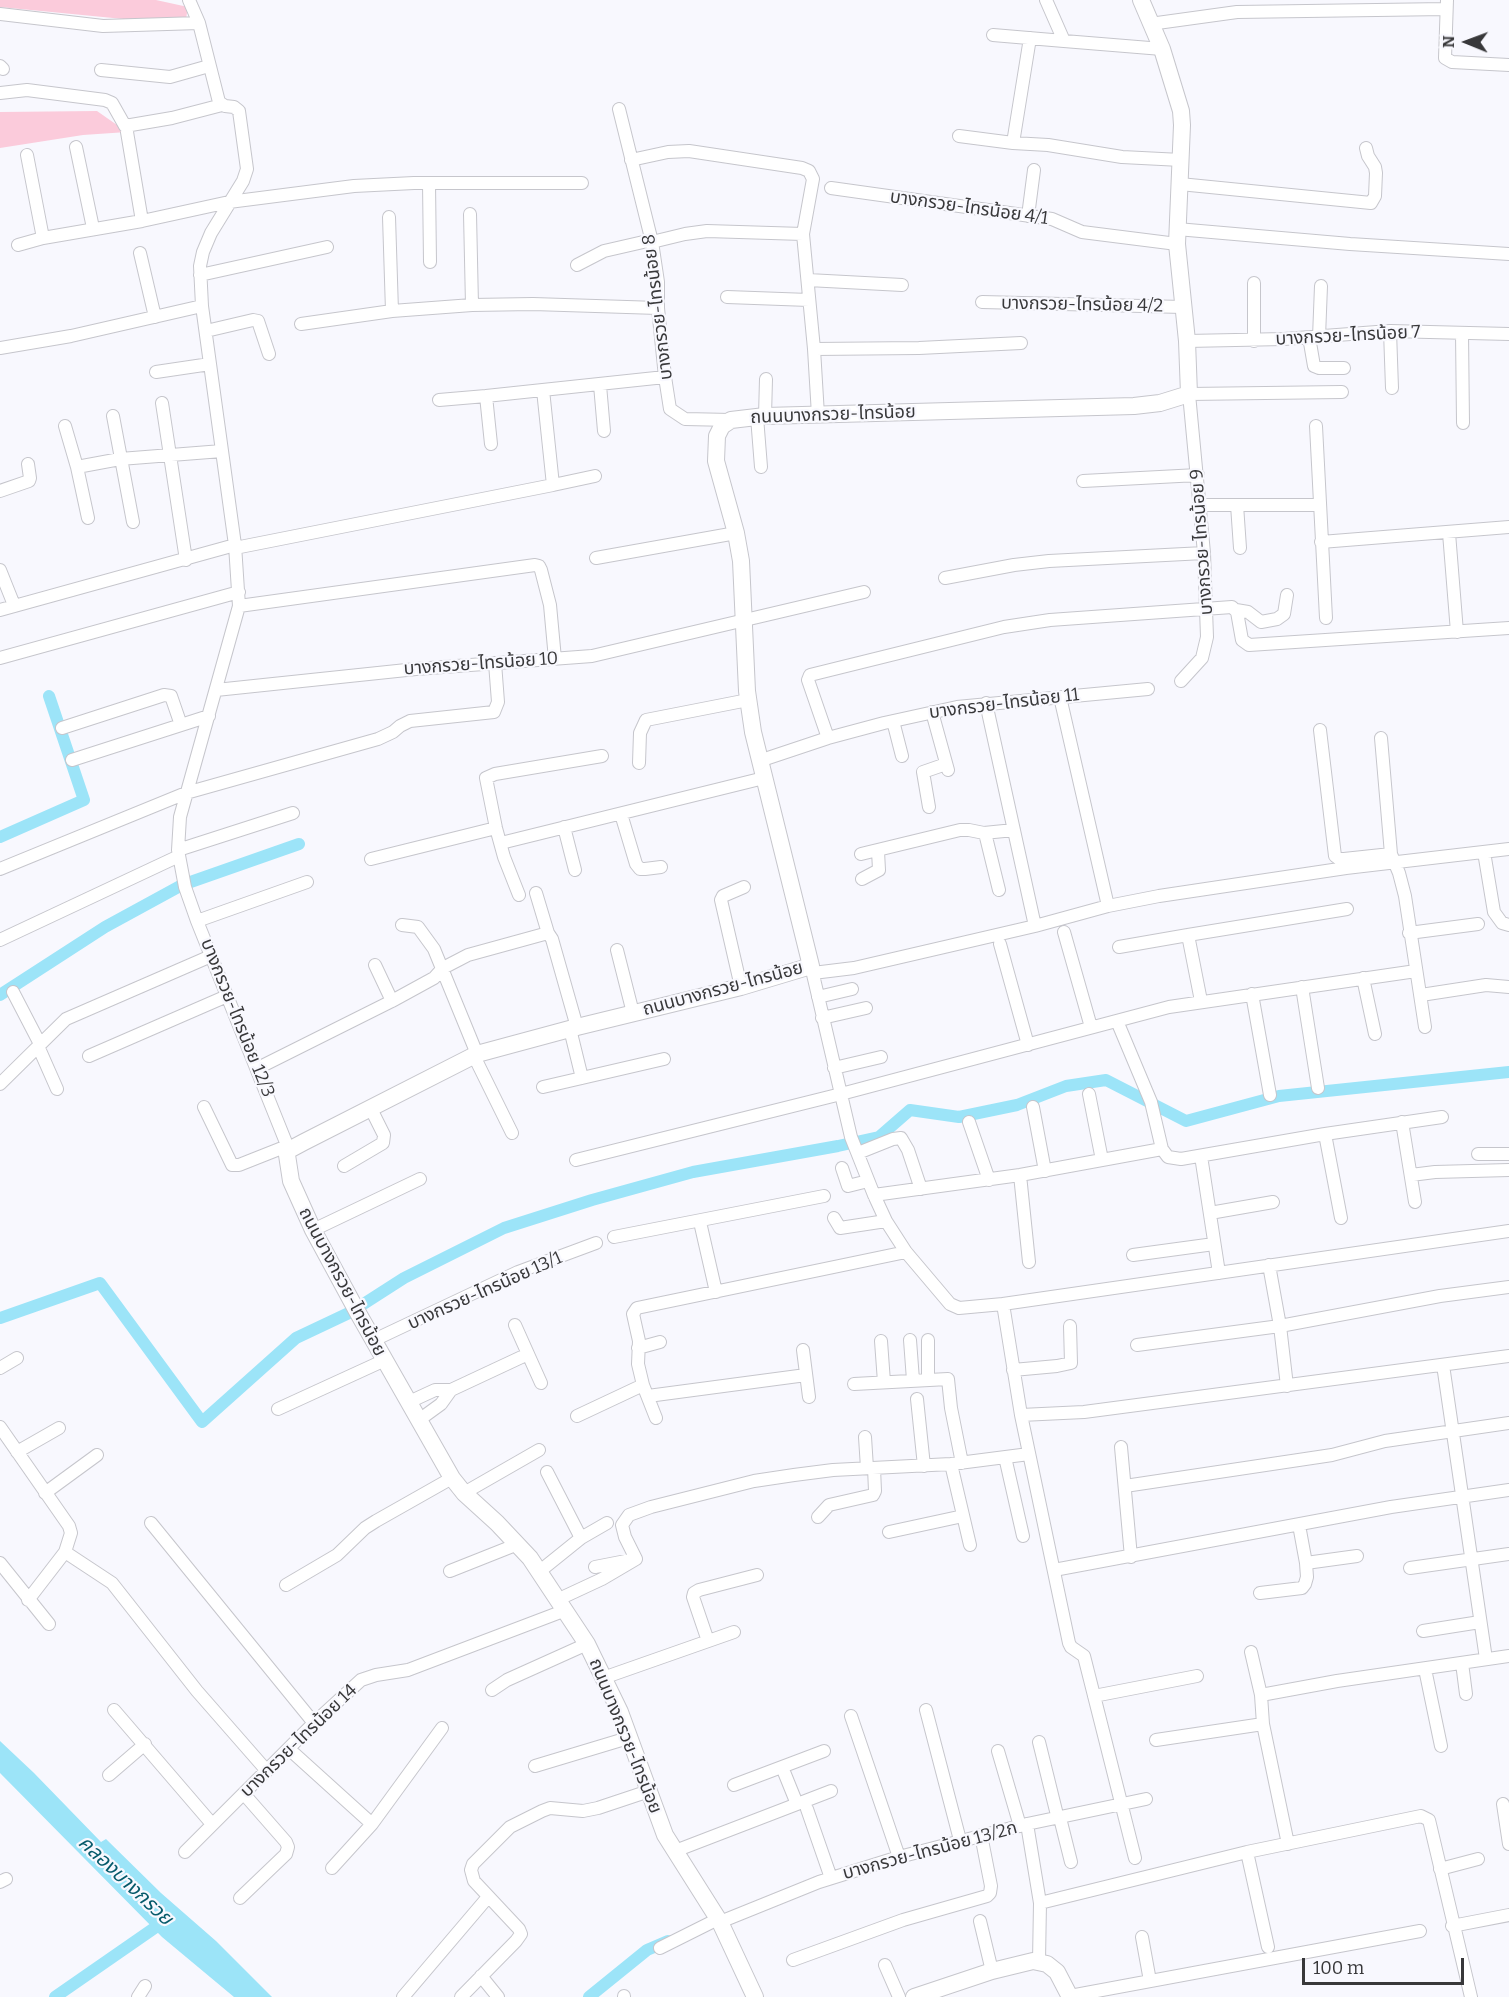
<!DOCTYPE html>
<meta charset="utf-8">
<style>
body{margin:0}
#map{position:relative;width:1509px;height:1997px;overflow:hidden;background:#f8f8fe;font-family:Bitter,serif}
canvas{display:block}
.north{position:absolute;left:1437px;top:12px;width:60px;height:60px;-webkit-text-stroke:4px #f8f8fe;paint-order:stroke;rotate:271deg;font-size:16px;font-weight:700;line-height:24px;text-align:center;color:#38383a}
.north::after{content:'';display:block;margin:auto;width:21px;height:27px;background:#38383a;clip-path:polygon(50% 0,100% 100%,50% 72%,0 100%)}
.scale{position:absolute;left:1302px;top:1958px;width:162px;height:27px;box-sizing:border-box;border:3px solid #38383a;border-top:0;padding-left:8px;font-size:18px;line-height:21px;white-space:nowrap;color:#38383a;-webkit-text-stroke:4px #f8f8fe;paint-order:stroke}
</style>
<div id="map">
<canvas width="1509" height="1997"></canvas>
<div class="north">N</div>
<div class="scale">100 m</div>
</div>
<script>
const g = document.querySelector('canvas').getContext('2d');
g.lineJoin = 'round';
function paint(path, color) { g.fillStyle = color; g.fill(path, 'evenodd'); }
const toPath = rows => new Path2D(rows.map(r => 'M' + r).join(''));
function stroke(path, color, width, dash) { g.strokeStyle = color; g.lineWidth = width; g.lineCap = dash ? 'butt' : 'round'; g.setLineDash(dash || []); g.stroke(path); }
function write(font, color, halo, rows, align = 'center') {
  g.font = font + ' Bitter,"Noto Sans Thai",serif'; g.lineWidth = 4.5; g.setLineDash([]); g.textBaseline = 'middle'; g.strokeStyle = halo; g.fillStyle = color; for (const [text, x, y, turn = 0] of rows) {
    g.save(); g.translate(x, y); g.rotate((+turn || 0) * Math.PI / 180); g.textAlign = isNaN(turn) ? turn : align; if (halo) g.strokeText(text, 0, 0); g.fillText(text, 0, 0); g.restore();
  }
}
paint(toPath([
 [0,0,156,0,188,7,185,25,0,7],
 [97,111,127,132,83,135,0,148,0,112]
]), '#fbcbdb');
paint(toPath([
 [0,1741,34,1773,101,1842,106,1839,161,1893,216,1941,272,1997,234,1997,162,1937,0,1773]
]), '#9ce4f8');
stroke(toPath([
 [0,837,84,800,49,696],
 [0,995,105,927,182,885,299,844],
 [0,1318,100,1283,202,1422,296,1338,351,1312,404,1278,504,1228,592,1200,693,1172,838,1146,879,1137,910,1110,959,1117,1017,1105,1066,1086,1106,1080,1186,1121,1279,1096,1509,1072],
 [55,1997,166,1920],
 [589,1997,647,1950,668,1941]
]), '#9ce4f8', 12);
const street = toPath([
 [189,0,199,23,219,102,225,106,234,107,239,111,247,169,243,181,211,233,203,252,200,266,202,306,235,545,239,606,180,817,178,850,185,887,197,921,289,1150],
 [1046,0,1064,41,1162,49],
 [1447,0,1445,58,1452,62,1509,65],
 [0,14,103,26,199,23],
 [1150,24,1237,12,1446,9],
 [993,35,1064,41],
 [1030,38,1013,143,1048,145,1122,157,1181,160],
 [0,66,3,69],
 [101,70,170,77,209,66],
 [0,93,27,90,105,100,112,103,125,126,172,118,222,105],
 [619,109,652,242,658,282,658,308,665,377,670,409,685,419,731,420],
 [127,132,142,221],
 [959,136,1013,143],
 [76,147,93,228],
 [27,155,43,238],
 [631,160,668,152,689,151,802,168,809,171,813,179,803,234,814,349,818,415],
 [429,183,430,262],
 [1180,184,1371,203,1375,196,1376,173,1375,167,1368,156,1366,148],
 [831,188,1052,219,1082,232,1177,244],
 [470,214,472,305],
 [1028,216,1034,170],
 [389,217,392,311],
 [1177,229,1350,244,1509,254],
 [652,242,685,234,707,231,803,234],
 [18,245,43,238,142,221,229,202,354,186,414,183,582,183],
 [140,253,155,317],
 [577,265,604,251,652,240],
 [200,275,327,247],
 [808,280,902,285],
 [727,297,809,300],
 [982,302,1183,307],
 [301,324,392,311,472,305,533,304,658,308],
 [206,331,253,320,258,321,269,354],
 [1390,331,1392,388],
 [1462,333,1463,423],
 [1309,337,1314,366,1319,368,1344,368],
 [1319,337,1321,286],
 [1187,341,1284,339,1390,331,1509,334],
 [1254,341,1254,283],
 [0,348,71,336,202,306],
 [814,349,919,348,1021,343],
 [156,372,210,364],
 [600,385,604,431],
 [486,396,491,444],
 [439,400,486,396,665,377],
 [162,403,186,560],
 [113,416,133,522],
 [765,416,766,379],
 [757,417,761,467],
 [65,426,77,467],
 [1316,426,1326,618],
 [1083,481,1198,475],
 [553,485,595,476],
 [0,491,29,481,30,478,28,464],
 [1201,505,1319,505],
 [1237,505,1240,548],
 [88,518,77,467,120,459,222,451],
 [1449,533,1457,632],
 [1321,542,1509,527],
 [235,548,553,485,543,390],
 [596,558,736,533],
 [0,570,14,605],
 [945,578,1014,565,1049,561,1204,553],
 [239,606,535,565,539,566,541,570,550,605,555,659],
 [0,610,235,545],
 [1236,610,1248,612,1261,622,1277,619,1284,614,1287,595],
 [0,658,239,592],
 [1181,681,1202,658,1207,637,1204,553,1189,394,1342,392],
 [216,690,416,669,592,656,864,592],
 [1060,697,1108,906],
 [986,703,1035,926],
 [932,712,948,770],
 [893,721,902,756],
 [62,728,164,695,171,696,181,725],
 [1320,730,1335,856,1339,859,1344,859,1391,854],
 [828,738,808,680,810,675,1004,627,1050,620,1232,607,1237,612,1242,640,1249,645,1509,628],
 [1381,738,1391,854,1399,873,1405,896,1425,1027],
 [72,760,209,716],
 [759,761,828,738,884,723,957,707,1148,689],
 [639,763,640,733,646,720,748,700],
 [929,807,923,772,946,764],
 [621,814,636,864,640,869,645,869,661,867],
 [564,827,575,870],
 [985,833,999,890],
 [501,843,764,778],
 [178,850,293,813],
 [1484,852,1494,912,1502,923,1509,925],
 [861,854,960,830,969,830,984,833,1014,830],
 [371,859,496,828],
 [0,869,186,793,378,739,393,732,400,726,410,721,494,712,498,702,495,663],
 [862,879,879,870,878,851],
 [536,893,548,933],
 [519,895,504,857,496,828,486,778,495,774,602,756],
 [197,921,307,882],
 [402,925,418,927,434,949,477,1054],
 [1064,932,1091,1027],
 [1409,933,1478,924],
 [0,940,179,856],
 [1000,944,1028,1045],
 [1119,947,1188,935],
 [617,950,633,1013],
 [375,965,392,1001],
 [811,966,851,1137,874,1195,886,1221,906,1252,950,1304,959,1308,1003,1304,1509,1231],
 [813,973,854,968,1035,926,1108,906,1159,896,1346,868,1509,849],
 [1363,978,1375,1034],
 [741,987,721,900,723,896,744,887],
 [1302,987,1318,1088],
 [13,992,40,1044],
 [1252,994,1270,1095],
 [1421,995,1486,985,1509,987],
 [818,997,852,989],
 [1201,1001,1188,935,1347,909],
 [822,1018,866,1008],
 [570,1029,582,1078],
 [38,1046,57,1089],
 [89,1056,227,996],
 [474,1056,512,1133],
 [258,1068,392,1001,434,978,443,968,468,955,548,933,552,939,577,1027],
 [834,1068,881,1057],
 [0,1084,66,1019,211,956],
 [543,1087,664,1059],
 [1089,1094,1102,1160],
 [204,1107,232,1165,239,1165,287,1146],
 [1033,1107,1045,1171],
 [969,1122,989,1180],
 [1402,1122,1415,1202],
 [1325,1134,1341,1218],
 [1162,1149,1168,1157,1181,1159,1325,1134,1442,1117],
 [858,1153,893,1139,901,1138,908,1150,921,1189],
 [1478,1154,1509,1154],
 [1201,1156,1219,1273],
 [576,1160,841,1094,1169,1007,1416,971],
 [344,1166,383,1143,384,1135,371,1109],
 [842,1168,848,1186,868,1181],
 [1020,1175,1029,1262],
 [1411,1175,1435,1172,1509,1170],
 [874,1195,1020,1175,1162,1149,1151,1102,1117,1021],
 [1210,1213,1273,1202],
 [834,1218,840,1228,886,1221],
 [700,1222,716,1292],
 [313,1230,420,1179],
 [614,1237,824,1196],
 [1133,1255,1214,1244],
 [1269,1265,1280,1326,1287,1386],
 [1003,1304,1021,1415,1069,1643,1071,1647,1084,1656,1135,1858],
 [515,1325,541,1383],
 [374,1340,518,1272,596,1243],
 [910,1340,913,1380],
 [928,1340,928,1379],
 [881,1341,884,1382],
 [1137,1345,1280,1326,1440,1296,1509,1287],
 [638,1348,660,1342],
 [803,1350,809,1397],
 [1443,1365,1486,1659],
 [0,1368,17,1358],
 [1013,1370,1057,1366,1071,1363,1070,1326],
 [854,1384,948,1379,951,1408,962,1463],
 [648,1396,806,1375],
 [917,1399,924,1466],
 [409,1402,435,1390,451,1390,528,1354],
 [278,1409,385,1360],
 [1021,1415,1084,1412,1509,1356],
 [577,1416,643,1385],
 [656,1418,643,1385,638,1364,639,1341,633,1314,637,1308,906,1252],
 [419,1420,441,1404,451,1390],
 [0,1427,69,1526,71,1533,65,1552,28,1600],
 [865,1437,867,1468],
 [1121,1447,1131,1557],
 [17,1452,59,1428],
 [1005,1457,1023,1536],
 [951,1464,970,1545],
 [547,1472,581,1538],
 [1125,1486,1332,1455,1385,1441,1509,1423],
 [45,1493,97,1455],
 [464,1493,539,1450],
 [818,1517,829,1505,873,1495,875,1491,874,1468],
 [151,1523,314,1723],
 [1299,1525,1306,1563,1357,1556],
 [889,1532,963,1516],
 [65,1552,112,1583,197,1691,267,1771],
 [636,1559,625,1537,622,1525,629,1515,651,1507,754,1481,794,1475,833,1470,951,1464,1029,1454],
 [0,1563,49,1624],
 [1410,1568,1509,1554],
 [1054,1570,1391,1507,1509,1490],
 [450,1571,518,1544],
 [540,1571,581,1538,607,1523],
 [286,1585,337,1555,365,1528,376,1521,452,1478],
 [1260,1593,1302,1588,1305,1584,1307,1577,1306,1563],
 [559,1599,602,1579,636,1559,595,1567],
 [1423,1631,1480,1622],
 [708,1641,693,1597,694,1593,699,1590,757,1575],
 [1251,1652,1261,1695],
 [1462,1663,1466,1694],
 [1425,1669,1441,1746],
 [603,1678,734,1632],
 [492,1690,507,1680,587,1644],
 [1094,1696,1197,1676],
 [114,1710,212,1824],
 [926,1710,960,1840],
 [851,1716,899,1857],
 [1156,1740,1263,1724],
 [1039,1742,1058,1819],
 [289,1749,372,1824],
 [998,1751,1020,1826],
 [535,1766,628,1738],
 [782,1767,797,1804],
 [109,1775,145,1744],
 [734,1785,824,1751],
 [1503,1804,1509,1844],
 [807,1809,831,1878],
 [1060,1818,1071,1862],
 [1027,1824,1040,1903,1039,1961],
 [1288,1844,1263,1724,1261,1695,1337,1681,1509,1656],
 [675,1851,831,1791],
 [185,1852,314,1723,361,1680,376,1675,408,1670,566,1610],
 [1247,1852,1268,1947],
 [332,1868,372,1824,442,1728],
 [1440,1869,1478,1859],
 [0,1882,6,1879],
 [240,1898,286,1854,288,1847,286,1842,244,1794],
 [1040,1903,1247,1852,1421,1816,1429,1820,1471,1997],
 [980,1921,992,1971],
 [720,1922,819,1882,899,1857,1027,1824,1146,1799],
 [1452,1926,1509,1915],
 [1142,1937,1150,1981],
 [660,1948,718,1919],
 [793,1960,903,1920,987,1896,990,1893,991,1886,981,1835],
 [885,1965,899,1997],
 [481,1976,498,1997],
 [624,1996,624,1997],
 [1070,1996,1420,1931],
 [138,1997,145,1986],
 [403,1997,488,1897],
 [461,1997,516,1941,521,1934,519,1929,474,1881,471,1870,473,1864,510,1827,542,1811,550,1808,583,1811,598,1808,649,1791]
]);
const secondary = toPath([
 [755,1997,720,1922,665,1835,620,1712,587,1644,530,1558,497,1523,464,1493,452,1478,358,1313,313,1230,291,1181,287,1155,289,1150,304,1142,477,1054,577,1027,741,987,811,966,753,732,747,691,741,561,736,533,716,461,717,436,722,426,731,420,765,416,1134,406,1160,403,1189,394,1187,341,1177,244,1182,125,1181,111,1162,49,1141,0],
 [914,1997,992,1971,1033,1961,1047,1964,1057,1972,1070,1997]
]);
stroke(street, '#c6c6cc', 14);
stroke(secondary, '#c6c6cc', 18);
stroke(street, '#fff', 12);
stroke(secondary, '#fff', 16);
write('18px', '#38383a', '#f8f8fe', [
 ["บางกรวย-ไทรน้อย 4/1",969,208,8],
 ["บางกรวย-ไทรน้อย 4/2",1082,305,1],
 ["บางกรวย-ไทรน้อย 8",658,307,-97],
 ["บางกรวย-ไทรน้อย 7",1348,336,-3],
 ["ถนนบางกรวย-ไทรน้อย",833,415,-2],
 ["บางกรวย-ไทรน้อย 9",1202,542,-94],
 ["บางกรวย-ไทรน้อย 10",481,664,-4],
 ["บางกรวย-ไทรน้อย 11",1004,704,-7],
 ["ถนนบางกรวย-ไทรน้อย",723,989,-15],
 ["บางกรวย-ไทรน้อย 12/3",237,1018,68],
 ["ถนนบางกรวย-ไทรน้อย",342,1282,62],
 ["บางกรวย-ไทรน้อย 13/1",485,1291,-24],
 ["ถนนบางกรวย-ไทรน้อย",625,1736,68],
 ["บางกรวย-ไทรน้อย 14",299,1741,-44],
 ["บางกรวย-ไทรน้อย 13/2ก",930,1851,-15]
]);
write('italic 20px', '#065a6b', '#f8f8fe', [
 ["คลองบางกรวย",125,1881,43]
]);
</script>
